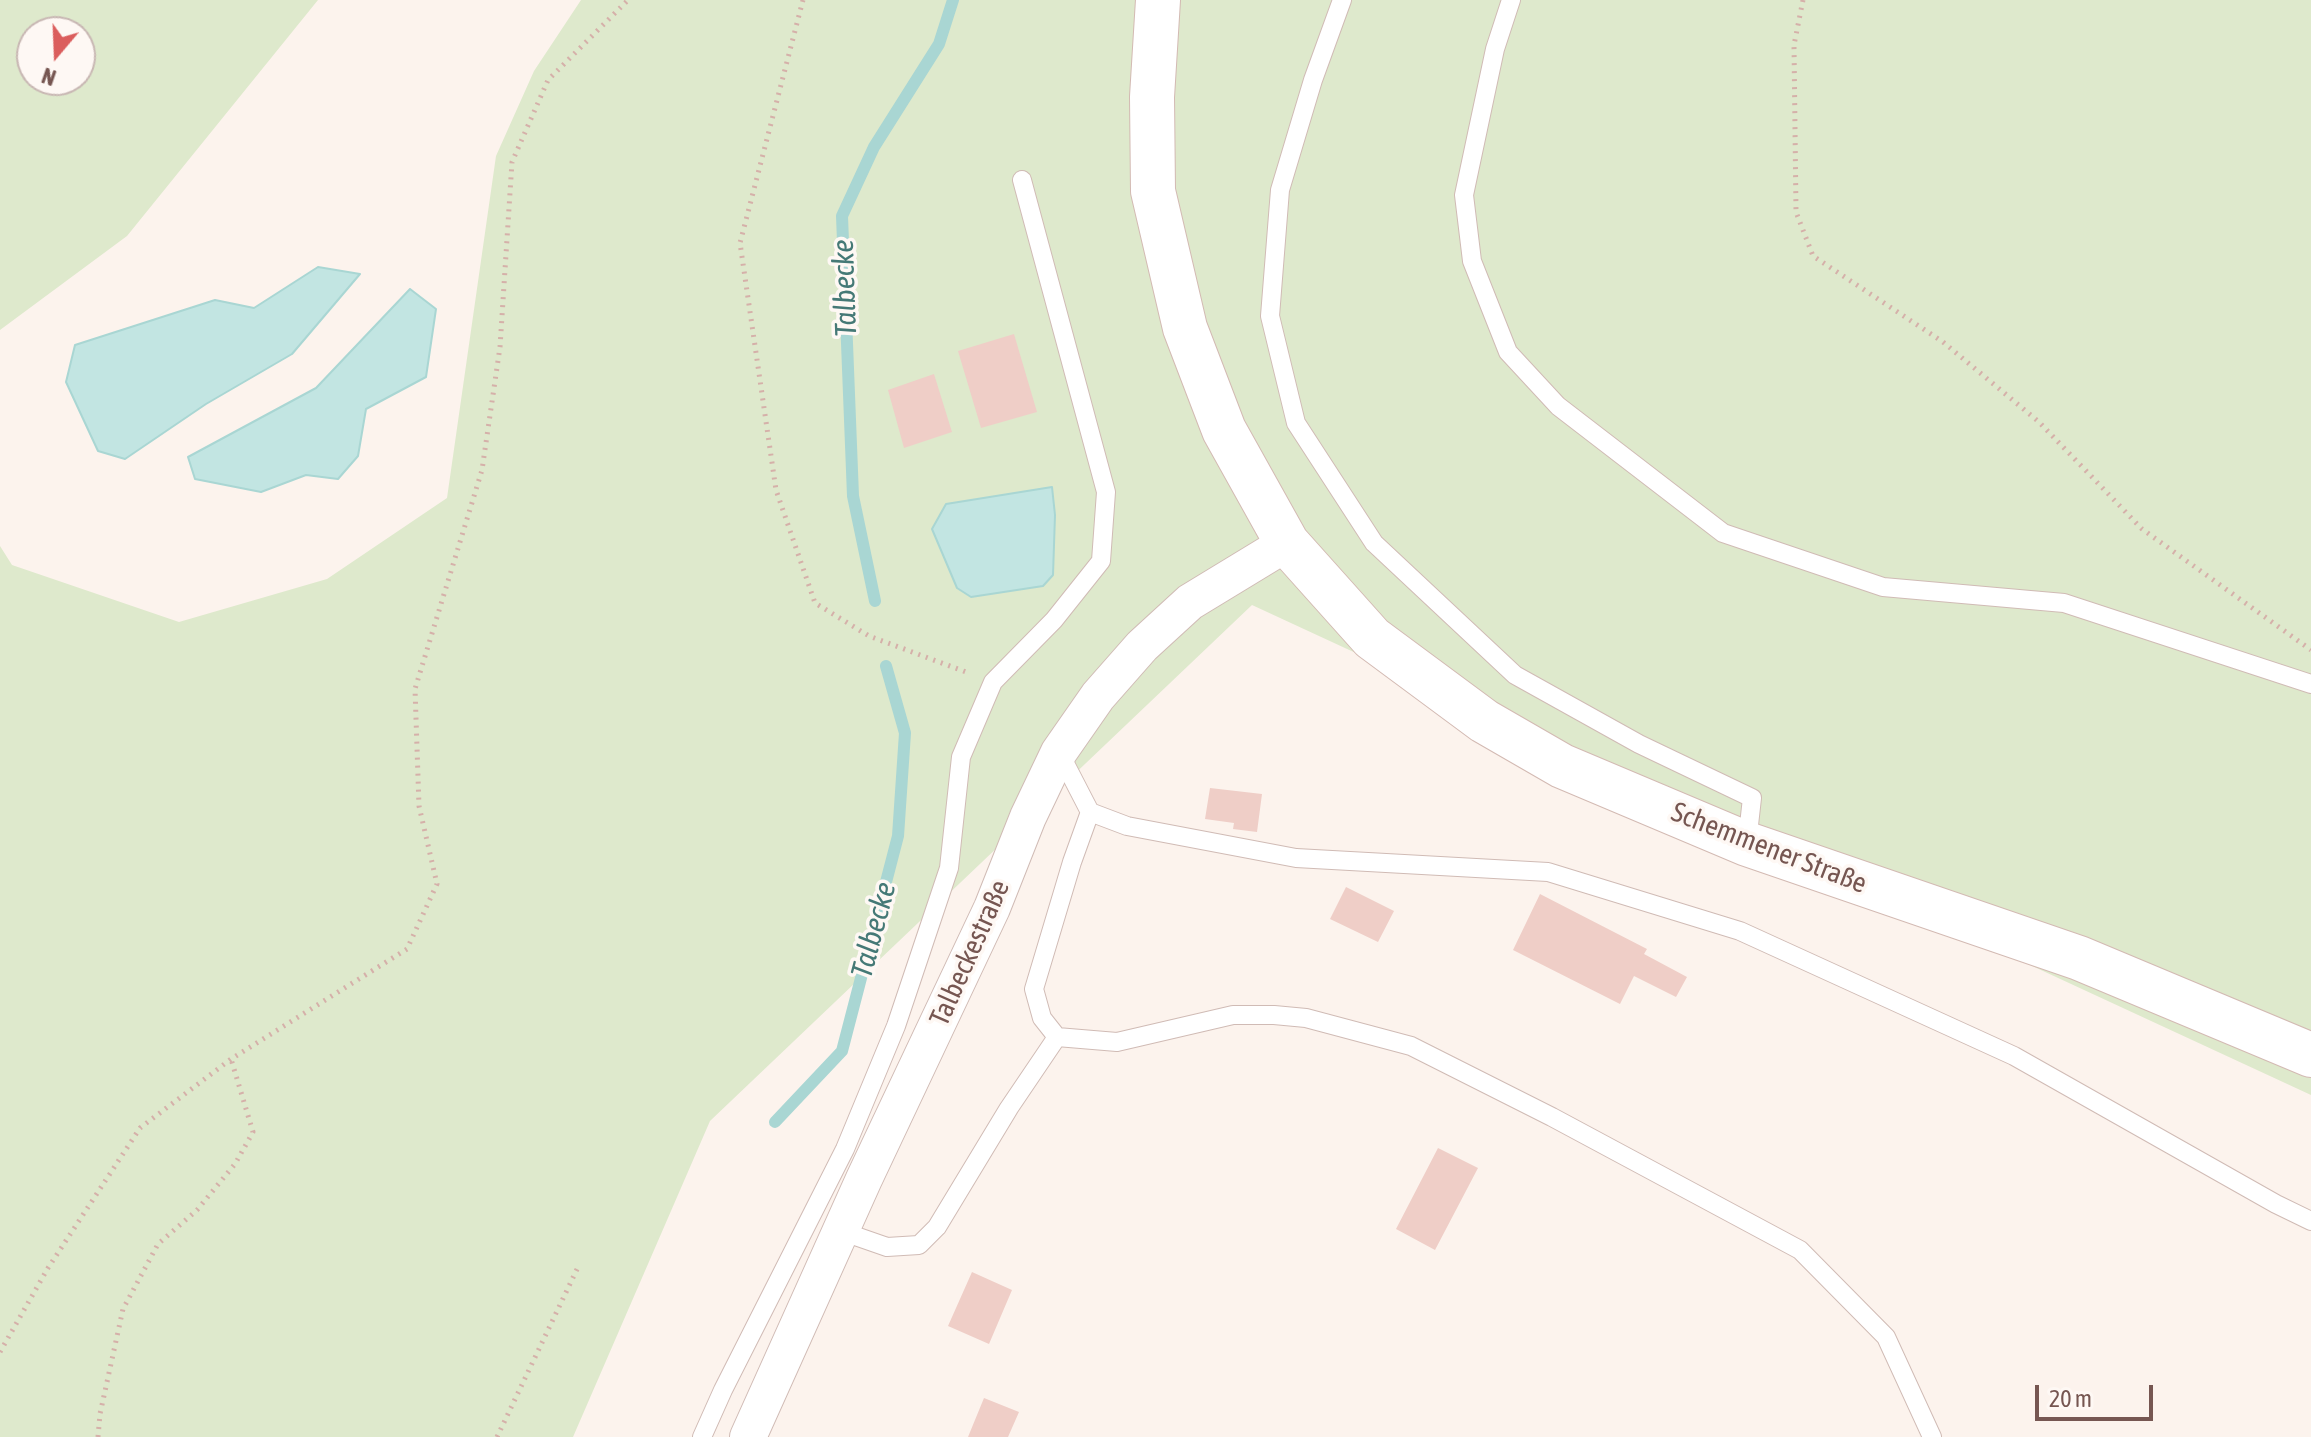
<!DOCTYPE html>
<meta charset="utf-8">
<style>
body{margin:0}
#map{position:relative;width:2311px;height:1437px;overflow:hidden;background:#fcf3ed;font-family:"Asap Condensed",sans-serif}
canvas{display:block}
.north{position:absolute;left:16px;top:16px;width:80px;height:80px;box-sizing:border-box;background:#fef8f4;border:2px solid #c8b7b3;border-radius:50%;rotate:199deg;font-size:22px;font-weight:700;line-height:32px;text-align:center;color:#765651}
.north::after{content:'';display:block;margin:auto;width:28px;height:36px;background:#db5e5d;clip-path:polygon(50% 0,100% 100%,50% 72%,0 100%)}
.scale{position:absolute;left:2035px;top:1385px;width:118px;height:36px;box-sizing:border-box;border:4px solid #765651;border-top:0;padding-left:10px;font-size:24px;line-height:28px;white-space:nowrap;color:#765651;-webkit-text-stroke:6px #fef8f4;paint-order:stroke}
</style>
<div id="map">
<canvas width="2311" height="1437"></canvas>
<div class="north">N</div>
<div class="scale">20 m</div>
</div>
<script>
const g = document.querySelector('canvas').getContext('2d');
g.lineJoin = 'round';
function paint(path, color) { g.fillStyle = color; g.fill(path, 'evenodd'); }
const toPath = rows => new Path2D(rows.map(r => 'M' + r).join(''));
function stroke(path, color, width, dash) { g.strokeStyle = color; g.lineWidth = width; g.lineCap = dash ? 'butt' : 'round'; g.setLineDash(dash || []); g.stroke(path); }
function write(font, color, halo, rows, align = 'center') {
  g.font = font + ' "Asap Condensed",sans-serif'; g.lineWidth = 7; g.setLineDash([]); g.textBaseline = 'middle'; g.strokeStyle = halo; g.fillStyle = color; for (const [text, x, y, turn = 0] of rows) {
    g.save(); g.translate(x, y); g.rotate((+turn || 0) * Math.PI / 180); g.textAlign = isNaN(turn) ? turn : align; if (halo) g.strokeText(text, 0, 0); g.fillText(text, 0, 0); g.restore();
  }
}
paint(toPath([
 [0,0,318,0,127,236,0,330],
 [80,32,80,80,32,80,32,32],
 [581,0,2311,0,2311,1095,1252,605,710,1121,573,1437,0,1437,0,546,12,565,179,622,327,579,447,498,496,156,534,71]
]), '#dee9cc');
const water = toPath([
 [318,267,360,274,292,354,206,404,125,459,98,451,66,382,75,345,215,300,254,308,318,267],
 [410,289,436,309,426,377,366,409,358,456,338,479,306,475,261,492,195,479,188,457,316,388,410,289],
 [1052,487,1055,515,1053,575,1043,586,971,597,957,588,932,529,946,504,1052,487]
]);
paint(water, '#c2e5e2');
stroke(water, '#a9d6d3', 2);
stroke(toPath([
 [875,601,853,496,842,216,874,147,939,44,953,0],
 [775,1122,842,1051,898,836,905,733,886,666]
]), '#a9d6d3', 12);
paint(toPath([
 [1014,334,1037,412,981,428,958,351],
 [934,374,952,432,904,448,888,390],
 [1210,788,1262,794,1257,832,1233,829,1234,823,1205,819],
 [1346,887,1394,911,1378,942,1330,919],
 [1540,894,1647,949,1644,954,1687,977,1676,997,1634,976,1620,1004,1513,950],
 [1438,1148,1478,1168,1435,1250,1396,1229],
 [972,1272,1012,1290,989,1344,948,1326],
 [984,1398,1019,1412,1008,1437,968,1437]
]), '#efcec7');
const lane = toPath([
 [1342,0,1313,80,1280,190,1270,316,1296,423,1374,543,1515,675,1639,744,1752,798,1747,843],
 [1511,0,1495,49,1464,195,1472,261,1508,352,1558,406,1723,533,1883,587,2064,603,2311,684],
 [1059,752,1090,812],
 [1057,1037,1042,1018,1034,989,1072,862,1090,812,1127,826,1296,858,1548,872,1740,931,2014,1056,2276,1204,2311,1221],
 [841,1231,887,1247,919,1245,937,1227,1009,1108,1057,1037,1117,1042,1233,1015,1274,1015,1306,1018,1411,1046,1552,1117,1800,1250,1886,1337,1932,1437],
 [702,1437,723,1390,845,1149,896,1026,949,868,961,757,993,682,1054,620,1101,561,1106,492,1022,180]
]);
const street = toPath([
 [748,1437,864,1179,992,908,1028,817,1059,752,1098,696,1142,646,1190,602,1287,543]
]);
const secondary = toPath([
 [1158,0,1152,97,1153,191,1185,328,1224,430,1287,543,1372,638,1484,721,1562,766,1747,844,2079,958,2311,1055]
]);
stroke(lane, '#d0bbb5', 20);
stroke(street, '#d0bbb5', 38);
stroke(secondary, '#d3bab3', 46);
stroke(toPath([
 [803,0,740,243,776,490,815,603,869,636,966,672],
 [1803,0,1794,45,1796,212,1813,256,1943,342,2039,422,2142,529,2311,650],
 [0,1352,48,1268,140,1128,231,1059,407,949,437,884,419,806,415,689,482,470,500,347,512,162,548,80,628,0],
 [98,1437,100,1414,123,1309,158,1244,197,1210,235,1164,253,1132,231,1059],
 [497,1437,579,1265]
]), '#d5b0a9', 5, [2, 6]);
stroke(lane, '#fff', 18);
stroke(street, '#fff', 36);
stroke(secondary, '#fff', 44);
write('28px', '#765651', '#fef8f4', [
 ["Schemmener Straße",1769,848,21],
 ["Talbeckestraße",970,953,-66]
]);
write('italic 30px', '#457976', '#fef8f4', [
 ["Talbecke",845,288,-92],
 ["Talbecke",874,930,-75]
]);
</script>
